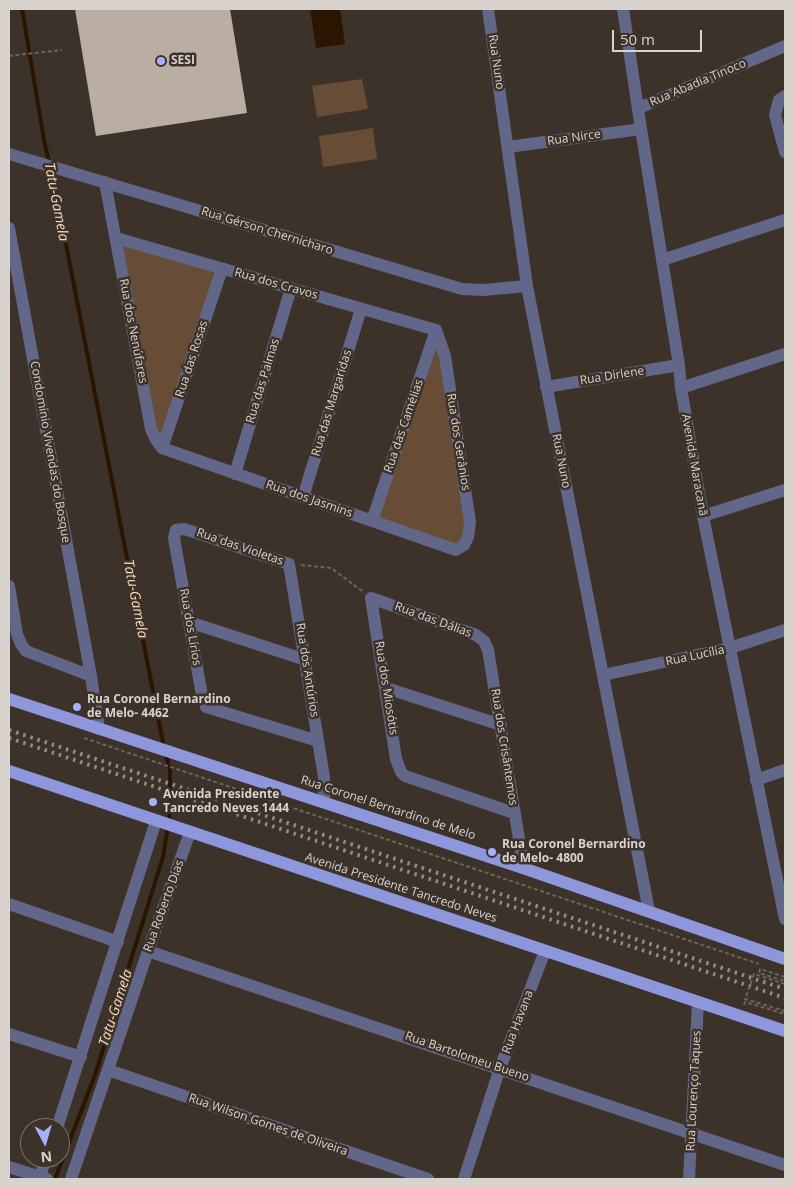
<!DOCTYPE html>
<meta charset="utf-8">
<style>
body{margin:0}
#map{position:relative;width:794px;height:1188px;overflow:hidden;background:#3c3229;font-family:"Open Sans",sans-serif}
canvas{display:block}
.frame{position:absolute;inset:0;border:10px solid #d9d3cd;pointer-events:none}
.north{position:absolute;left:20px;top:1118px;width:50px;height:50px;box-sizing:border-box;background:#3c3229;border:1px solid #7b726b;border-radius:50%;rotate:174deg;font-size:14px;font-weight:700;line-height:20px;text-align:center;color:#d9d3cd}
.north::after{content:'';display:block;margin:auto;width:18px;height:22px;background:#a7b0fc;clip-path:polygon(50% 0,100% 100%,50% 72%,0 100%)}
.scale{position:absolute;left:612px;top:30px;width:90px;height:22px;box-sizing:border-box;border:2px solid #d9d3cd;border-top:0;padding-left:6px;font-size:15px;line-height:18px;white-space:nowrap;color:#d9d3cd;-webkit-text-stroke:4px #3c3229;paint-order:stroke}
</style>
<div id="map">
<canvas width="794" height="1188"></canvas>
<div class="frame"></div>
<div class="north">N</div>
<div class="scale">50 m</div>
</div>
<script>
const g = document.querySelector('canvas').getContext('2d');
g.lineJoin = 'round';
function paint(path, color) { g.fillStyle = color; g.fill(path, 'evenodd'); }
const toPath = rows => new Path2D(rows.map(r => 'M' + r).join(''));
function stroke(path, color, width, dash) { g.strokeStyle = color; g.lineWidth = width; g.lineCap = dash ? 'butt' : 'round'; g.setLineDash(dash || []); g.stroke(path); }
function write(font, color, halo, rows, align = 'center') {
  g.font = font + ' "Open Sans",sans-serif'; g.lineWidth = 5; g.setLineDash([]); g.textBaseline = 'middle'; g.strokeStyle = halo; g.fillStyle = color; for (const [text, x, y, turn = 0] of rows) {
    g.save(); g.translate(x, y); g.rotate((+turn || 0) * Math.PI / 180); g.textAlign = isNaN(turn) ? turn : align; if (halo) g.strokeText(text, 0, 0); g.fillText(text, 0, 0); g.restore();
  }
}
paint(toPath([
 [362,79,368,109,317,117,312,86],
 [373,128,377,159,323,167,319,136],
 [119,241,217,271,161,444,158,440],
 [439,336,466,521,465,535,456,550,375,520]
]), '#674d35');
paint(toPath([
 [310,9,340,9,345,44,316,48]
]), '#2a1501');
stroke(toPath([
 [22,9,44,140,55,188,164,748],
 [55,1179,95,1075,163,857,170,813,170,771,166,755]
]), '#2a1501', 4);
paint(toPath([
 [75,9,230,9,247,113,96,136]
]), '#baaea3');
stroke(toPath([
 [9,56,62,50],
 [301,565,331,568,362,591],
 [84,738,759,964],
 [785,977,760,969,759,973,785,981],
 [744,1005,745,1002,785,1014]
]), '#6d645c', 2, [4, 2.5]);
stroke(toPath([
 [488,9,527,286,649,911],
 [623,9,641,129,679,365,681,388,703,516,785,919],
 [785,96,779,100,775,115,785,152],
 [639,108,785,46],
 [508,147,641,129],
 [9,154,462,289,483,290,527,286],
 [105,182,151,429,156,440,162,448],
 [9,228,91,676,99,729],
 [116,238,436,330],
 [662,260,785,220],
 [546,387,679,365],
 [681,388,785,354],
 [162,448,456,550,464,545,468,537,470,522,445,356,436,330],
 [162,448,222,269],
 [235,474,291,288],
 [303,497,361,309],
 [703,516,785,490],
 [372,521,436,330],
 [9,586,17,634,21,644,26,651,91,676],
 [189,622,306,660],
 [603,675,730,648,785,630],
 [386,688,501,725],
 [318,741,206,707,201,690,174,538,176,530,184,529,194,532,289,564,324,777,324,801],
 [756,780,785,770],
 [514,813,405,776,401,772,396,759,371,598,476,635,484,641,488,650,520,845,523,868],
 [9,904,118,942],
 [148,951,785,1165],
 [9,1034,81,1057],
 [108,1070,428,1179],
 [57,1128,156,821],
 [9,1167,47,1179],
 [39,1179,46,1158],
 [71,1179,148,951,190,832],
 [464,1179,500,1068,545,951],
 [689,1179,698,1002]
]), '#626789', 12);
stroke(toPath([
 [9,699,523,868,785,959],
 [9,771,785,1031]
]), '#8e97db', 12);
stroke(toPath([
 [9,730,785,989],
 [9,738,785,998]
]), '#938c84', 4, [2.5, 5]);
stroke(toPath([
 [785,984,754,974,745,999,785,1011]
]), '#6d645c', 2, [4, 2.5]);
for (const [x, y, r, color] of [
 [161,61,5,"#a7b0fc"],
 [77,707,5,"#a7b0fc"],
 [153,802,5,"#a7b0fc"],
 [492,852,5,"#a7b0fc"]
]) { const dot = new Path2D(); dot.arc(x, y, r, 0, 2 * Math.PI); g.fillStyle = color; g.fill(dot); stroke(dot, '#3c3229', 2); }
write('bold 12px', '#d9d3cd', '#3c3229', [
 ["SESI",171,61],
 ["Rua Coronel Bernardino",87,700],
 ["de Melo- 4462",87,714],
 ["Avenida Presidente",163,795],
 ["Tancredo Neves 1444",163,809],
 ["Rua Coronel Bernardino",502,845],
 ["de Melo- 4800",502,859]
], 'left');
write('12px', '#d9d3cd', '#3c3229', [
 ["Rua Nuno",496,62,82],
 ["Rua Abadia Tinoco",698,83,-23],
 ["Rua Nirce",574,138,-8],
 ["Rua Gérson Chernicharo",267,231,17],
 ["Rua dos Cravos",276,284,16],
 ["Rua dos Nenúfares",133,331,79],
 ["Rua das Rosas",192,359,-72],
 ["Rua Dirlene",612,376,-9],
 ["Rua das Palmas",263,381,-73],
 ["Rua das Margaridas",332,403,-73],
 ["Rua das Camélias",404,426,-71],
 ["Rua dos Gerânios",458,442,81],
 ["Condomínio Vivendas do Bosque",50,452,80],
 ["Rua Nuno",561,461,79],
 ["Avenida Maracanã",694,465,80],
 ["Rua dos Jasmins",309,499,19],
 ["Rua das Violetas",240,547,19],
 ["Rua das Dálias",433,620,20],
 ["Rua dos Lírios",190,627,80],
 ["Rua Lucília",695,656,-12],
 ["Rua dos Antúrios",307,670,81],
 ["Rua dos Miosótis",386,688,81],
 ["Rua dos Crisântemos",504,747,81],
 ["Rua Coronel Bernardino de Melo",388,808,18],
 ["Avenida Presidente Tancredo Neves",401,888,18],
 ["Rua Roberto Dias",164,906,-70],
 ["Rua Havana",518,1022,-69],
 ["Rua Bartolomeu Bueno",467,1057,19],
 ["Rua Lourenço Taques",694,1091,-87],
 ["Rua Wilson Gomes de Oliveira",268,1125,19]
]);
write('italic 14px', '#fddcbf', '#3c3229', [
 ["Tatu-Gamela",56,202,79],
 ["Tatu-Gamela",135,599,79],
 ["Tatu-Gamela",116,1008,-72]
]);
</script>
